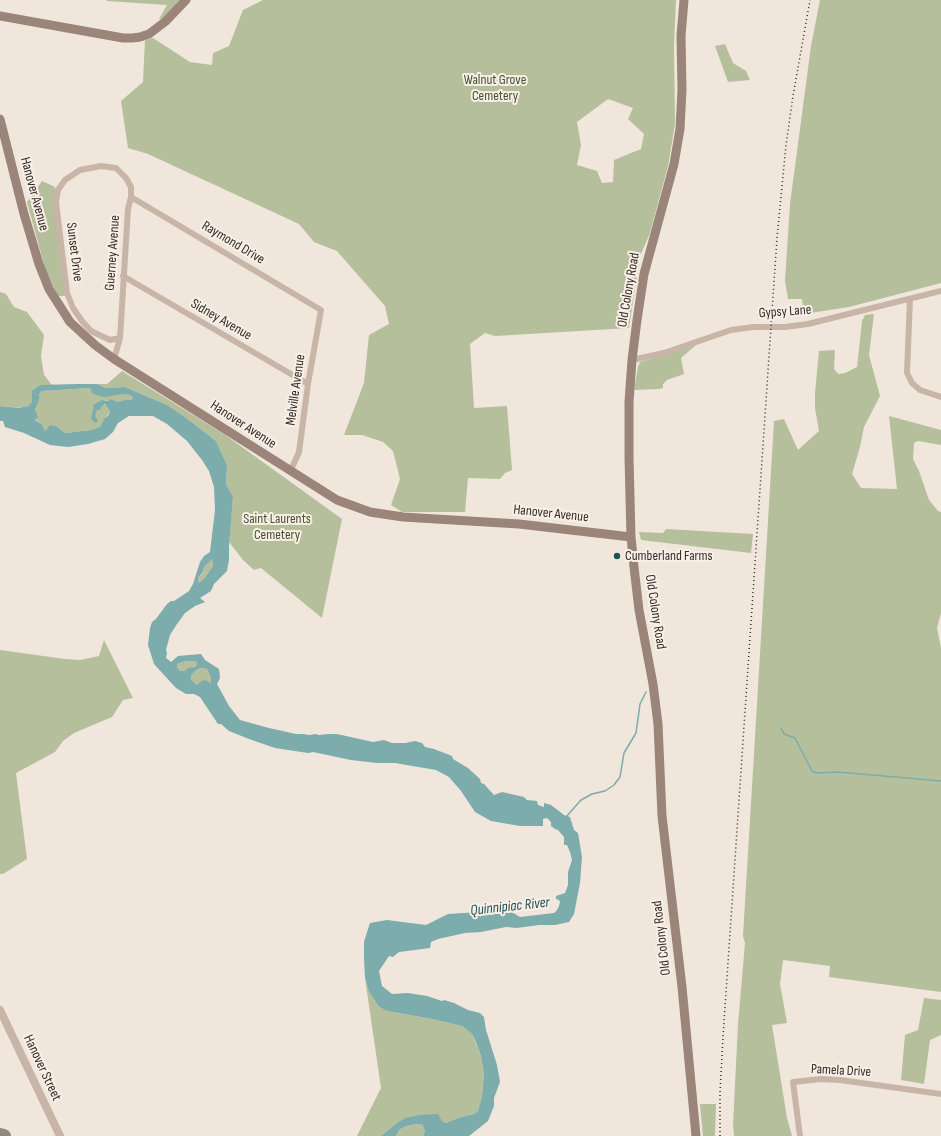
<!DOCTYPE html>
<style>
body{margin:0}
canvas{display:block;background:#f0e6db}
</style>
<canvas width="941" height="1136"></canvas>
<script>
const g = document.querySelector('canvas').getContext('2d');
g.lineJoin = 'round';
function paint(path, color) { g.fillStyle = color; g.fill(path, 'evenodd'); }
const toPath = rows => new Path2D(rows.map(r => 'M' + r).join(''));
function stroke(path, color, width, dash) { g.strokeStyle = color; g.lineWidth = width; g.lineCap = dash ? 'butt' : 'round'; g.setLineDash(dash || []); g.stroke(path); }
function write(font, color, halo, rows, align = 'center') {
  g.font = font + ' "Sofia Sans Condensed",sans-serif'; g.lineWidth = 4; g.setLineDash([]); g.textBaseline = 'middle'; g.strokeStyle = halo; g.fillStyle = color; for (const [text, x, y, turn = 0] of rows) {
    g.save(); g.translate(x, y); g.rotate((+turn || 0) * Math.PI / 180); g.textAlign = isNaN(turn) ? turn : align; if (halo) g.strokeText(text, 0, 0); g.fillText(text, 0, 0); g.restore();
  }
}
paint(toPath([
 [106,0,182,0,165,18,159,19,167,5,107,1],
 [263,0,676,0,674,45,675,124,668,166,650,233,640,256,629,328,495,336,485,333,470,344,474,408,507,406,512,470,505,473,500,479,468,478,465,512,402,512,391,505,400,479,393,451,383,442,362,435,344,435,364,383,369,335,389,324,385,306,337,251,314,242,299,224,148,154,128,148,121,101,143,82,145,40,153,38,190,62,212,65,213,53,229,46,243,10],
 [608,99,633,108,628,119,644,134,641,149,614,160,613,182,602,183,597,171,577,165,581,145,577,122],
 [820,0,941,0,941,283,849,307,804,314,802,299,788,299,785,281,790,204,811,46],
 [725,44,733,63,746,71,750,80,728,82,715,46],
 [42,181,55,187,65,296,58,296,46,272,27,202],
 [0,292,6,294,14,307,27,312,44,335,41,356,44,375,52,385,40,385,32,395,32,402,28,406,23,408,0,406],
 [874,314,869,355,880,396,864,427,860,447,852,474,861,488,897,489,889,416,941,430,941,445,918,441,914,443,913,459,919,471,929,500,938,511,941,512,941,613,937,628,941,648,941,992,829,977,830,966,783,960,780,984,787,1023,772,1025,787,1118,792,1136,734,1136,733,1125,738,1024,745,943,743,936,774,421,784,419,798,450,819,431,815,408,815,393,819,351,835,350,834,369,838,374,845,373,857,367,862,321,865,315],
 [696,345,681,358,684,374,667,380,663,384,663,388,659,389,634,390,638,367,640,362],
 [122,371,224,434,342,519,322,618,261,568,254,570,243,560,229,542,233,497,226,484,227,465,216,441,185,417,167,405,125,387,104,388,97,384,107,384],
 [89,388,130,395,133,398,131,400,124,400,118,402,111,399,109,401,104,400,94,404,95,416,95,411,103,405,106,405,110,411,100,427,91,430,65,433,56,426,50,425,45,431,42,424,35,419,36,413,35,410,40,398,39,395,42,391],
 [666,529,753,534,751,553,641,540,639,532,663,533],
 [212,558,213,566,203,580,197,584,198,578,203,573,204,567],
 [104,640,133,698,123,700,112,717,74,733,63,741,55,752,16,773,27,859,3,874,0,874,0,650,65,659,80,660,99,656],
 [188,661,194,661,197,662,197,665,185,671,180,671,177,667,177,664,182,662],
 [200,668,207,669,211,678,211,683,197,685,191,680,191,676,195,671],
 [365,978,369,992,379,1007,387,1011,432,1019,462,1026,472,1034,481,1056,484,1073,482,1096,478,1111,474,1114,461,1117,446,1123,442,1121,405,1118,398,1122,381,1136,357,1136,381,1088],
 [924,998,941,1000,941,1035,930,1040,924,1084,901,1080,905,1035,918,1030],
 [700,1104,716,1104,715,1136,703,1136],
 [417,1124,422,1124,425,1131,423,1136,396,1136,399,1130,406,1126]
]), '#b5bf9c');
paint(toPath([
 [78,384,97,384,105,388,125,387,167,405,185,417,216,441,227,465,226,484,233,497,229,545,229,560,227,571,214,584,211,591,200,598,205,602,195,606,185,613,177,624,170,635,166,650,167,653,166,658,171,662,178,656,201,654,205,660,219,669,220,678,217,684,229,706,240,720,269,728,296,734,303,734,309,735,316,734,319,735,328,734,337,734,373,742,384,740,392,743,405,743,415,741,422,743,425,747,434,749,452,756,453,759,468,768,480,779,481,783,484,784,494,795,502,792,524,797,527,800,537,801,538,805,544,807,544,803,551,805,564,815,570,817,574,830,578,833,582,857,580,883,574,914,569,922,555,925,539,925,517,928,506,927,481,932,465,933,438,939,431,942,430,948,399,952,393,957,389,956,379,971,382,986,392,994,408,993,427,996,442,1001,444,1000,454,1003,468,1010,480,1013,484,1017,486,1030,497,1065,500,1082,494,1098,494,1106,488,1121,469,1136,423,1136,425,1131,422,1124,417,1124,406,1126,399,1130,396,1136,381,1136,398,1122,405,1118,420,1115,438,1114,442,1121,446,1123,461,1117,474,1114,478,1111,482,1096,484,1073,481,1056,475,1040,472,1034,462,1026,432,1019,387,1011,379,1007,369,992,365,978,364,958,364,942,368,929,370,923,387,920,426,925,448,914,479,912,483,905,484,904,490,910,501,911,508,910,520,917,554,913,557,910,559,906,560,902,559,900,556,899,556,896,565,893,568,885,568,872,572,860,570,852,567,845,564,845,564,837,558,830,555,829,551,826,551,822,547,818,543,819,543,826,520,826,491,821,475,812,461,791,449,777,436,770,395,763,377,763,351,760,313,752,308,753,275,748,249,739,229,731,221,724,218,724,200,697,194,694,186,694,176,688,154,664,148,645,150,628,152,622,156,619,167,604,171,601,174,601,189,591,193,584,200,562,204,556,210,552,215,510,214,487,209,471,202,460,187,441,167,424,153,416,129,416,118,423,113,432,105,439,88,444,68,447,50,445,24,433,5,427,3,421,0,421,0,406,20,408,28,406,32,402,32,391,40,385],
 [89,388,91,389,92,393,99,396,106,397,122,394,130,395,133,398,131,400,124,400,118,402,111,399,108,401,102,400,94,404,91,419,96,423,98,421,95,416,97,410,100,410,101,407,105,404,110,411,108,416,105,418,100,427,91,430,65,433,56,426,50,425,45,431,42,424,35,420,38,417,35,410,40,398,39,395,42,391],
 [212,559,213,566,203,580,198,583,198,578,203,572,204,567],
 [188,661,194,661,197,662,197,665,194,667,188,668,185,671,180,671,177,667,177,664,182,662],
 [200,668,207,669,211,678,211,683,205,680,202,681,197,685,191,680,191,676,195,671]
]), '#7cacac');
stroke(toPath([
 [781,728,784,734,795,738,812,771,816,773,838,772,941,781],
 [566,817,581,800,592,794,605,791,614,785,620,777,624,753,636,733,640,704,646,692]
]), '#7cacac', 1.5);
stroke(toPath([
 [0,1135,4,1136]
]), '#928882', 14);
stroke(toPath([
 [131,197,321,310,308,384,299,452,290,472],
 [123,276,308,384],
 [910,299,907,373,912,383,920,390,941,397],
 [114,359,120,338,128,209,131,197,131,187,126,178,116,168,101,166,80,170,65,180,58,190,56,202,67,293,73,308,82,321,91,331,110,340,120,338],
 [632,360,664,353,731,330,753,327,785,327,808,324,941,291],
 [800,1136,793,1082,821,1079,840,1080,941,1094]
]), '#c8b5a8', 6);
stroke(toPath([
 [0,1010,60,1136]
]), '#c8b5a8', 8);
stroke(toPath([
 [684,0,681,36,682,90,680,129,674,164,644,274,637,320,632,360,629,402,629,458,631,537,634,567,639,610,653,684,658,724,662,816,682,987,696,1136],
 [0,16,123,38,132,38,140,37,149,34,166,21,186,0],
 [0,119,24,214,39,264,49,289,70,322,95,345,114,359,337,500,370,512,403,517,519,524,631,537]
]), '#9b847a', 9);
stroke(toPath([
 [720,1136,720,1093,723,1037,777,238,786,145,793,96,810,0]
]), '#352b28', 1.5, [1, 3]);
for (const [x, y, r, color] of [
 [617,556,4,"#205354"]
]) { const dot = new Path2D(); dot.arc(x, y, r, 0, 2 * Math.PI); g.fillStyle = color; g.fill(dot); stroke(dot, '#f8f0e7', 1.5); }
write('14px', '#46522d', '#f8f0e7', [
 ["Walnut Grove",495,80],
 ["Cemetery",495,96],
 ["Saint Laurents",277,519],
 ["Cemetery",277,535]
]);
write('14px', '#352b28', '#f8f0e7', [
 ["Hanover Avenue",34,194,75],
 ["Raymond Drive",233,243,31],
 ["Sunset Drive",74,252,83],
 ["Guerney Avenue",113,253,-86],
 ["Old Colony Road",629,290,-80],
 ["Gypsy Lane",785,312,-4],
 ["Sidney Avenue",221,320,30],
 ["Melville Avenue",296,390,-82],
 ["Hanover Avenue",243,425,33],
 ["Hanover Avenue",551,514,6],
 ["Old Colony Road",655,612,81],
 ["Old Colony Road",662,938,-97],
 ["Hanover Street",42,1068,65],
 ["Pamela Drive",841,1071,3]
]);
write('14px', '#352b28', '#f8f0e7', [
 ["Cumberland Farms",625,556]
], 'left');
write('italic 15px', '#205354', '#f8f0e7', [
 ["Quinnipiac River",510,907,-6]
]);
</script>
